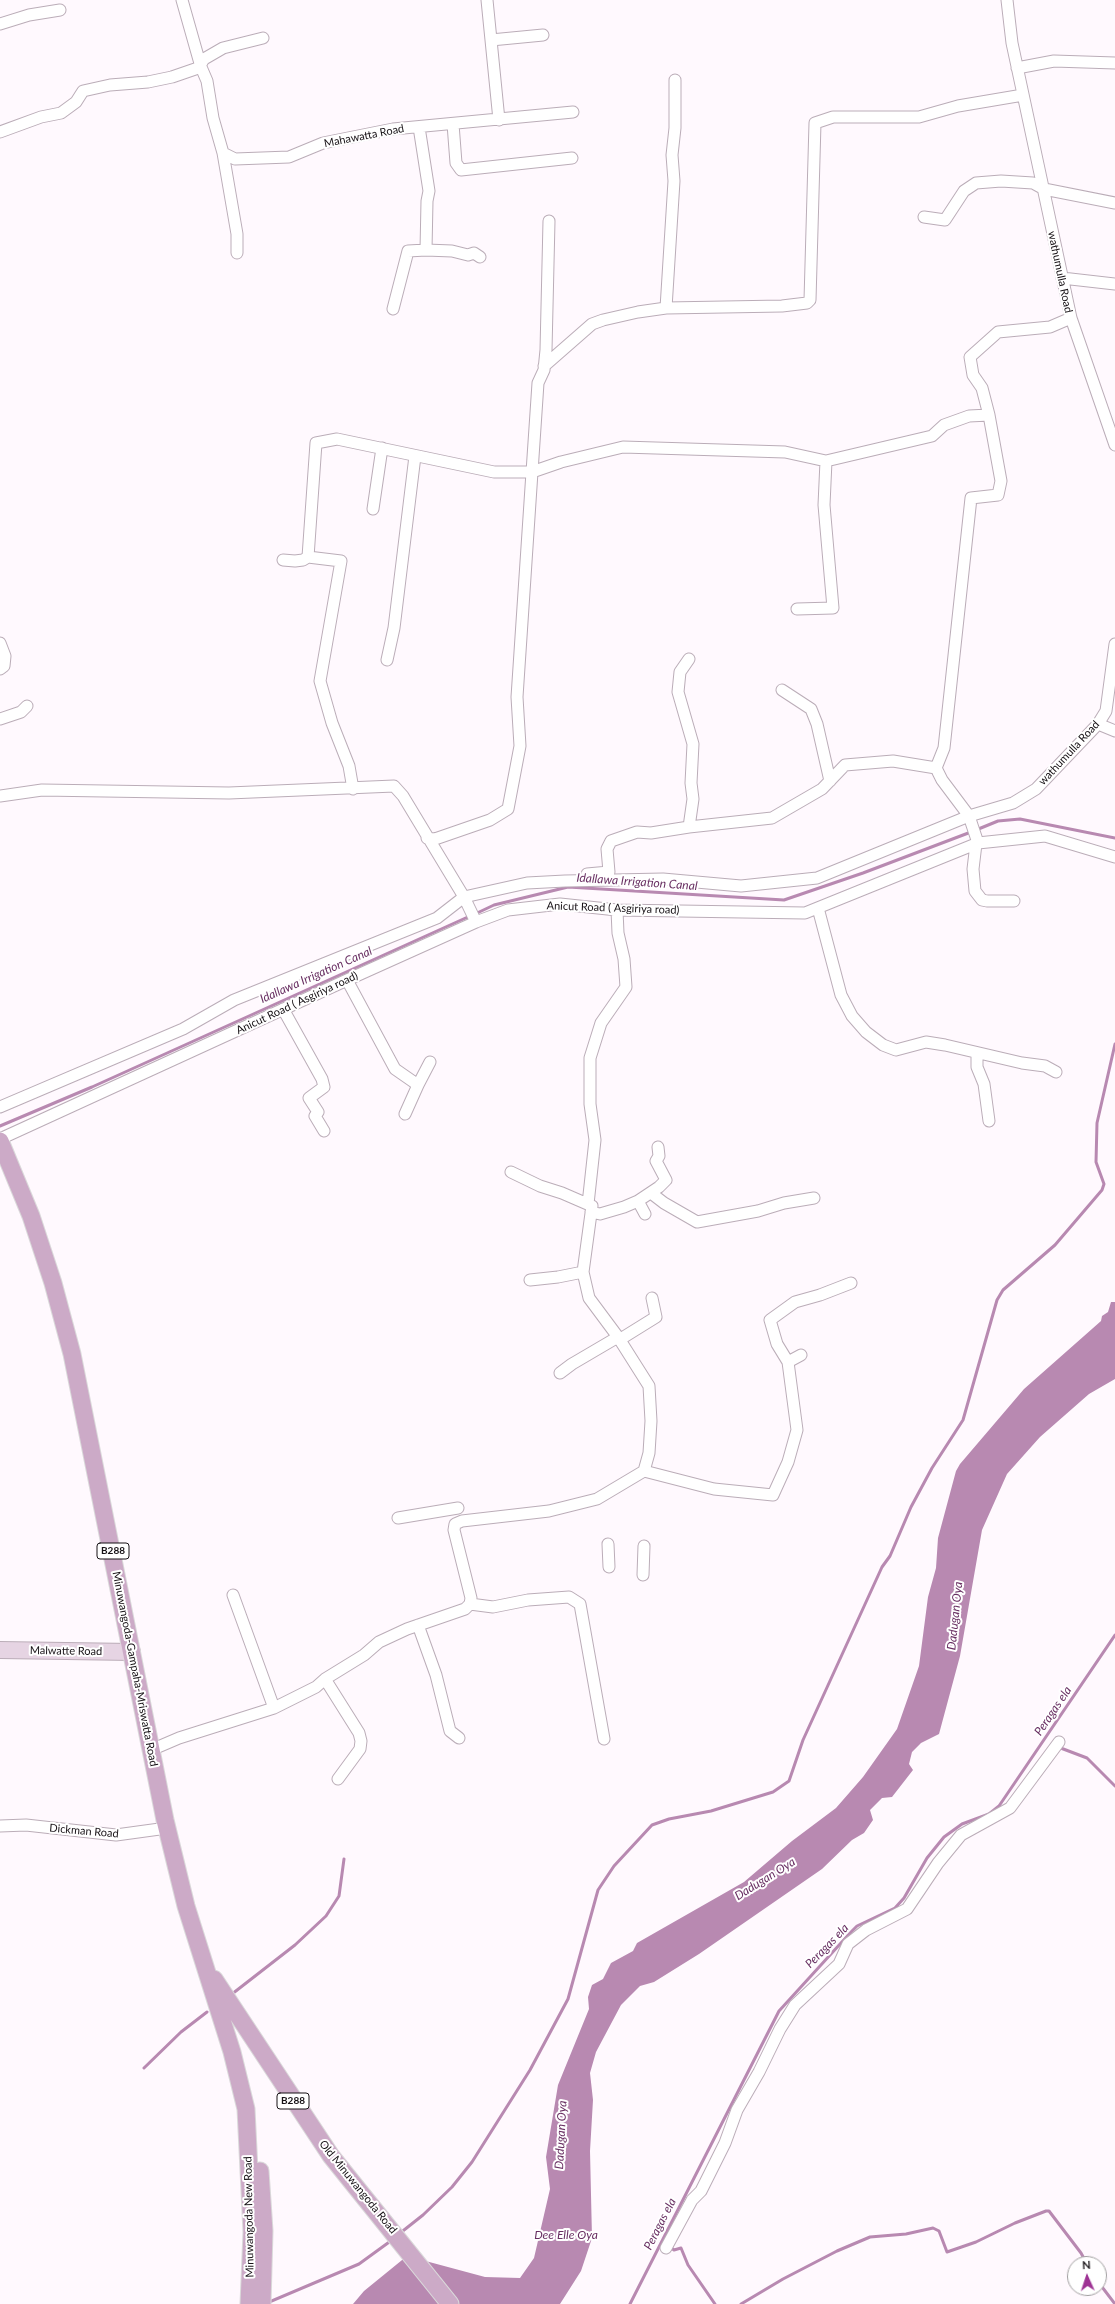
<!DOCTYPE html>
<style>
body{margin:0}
#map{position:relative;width:1115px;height:2304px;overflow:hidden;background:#fff9fe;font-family:Lato,sans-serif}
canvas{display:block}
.north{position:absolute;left:1067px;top:2256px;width:40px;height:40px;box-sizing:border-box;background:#fff;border:1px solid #a2a0a1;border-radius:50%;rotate:357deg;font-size:11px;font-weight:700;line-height:16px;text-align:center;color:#161115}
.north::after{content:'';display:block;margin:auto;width:14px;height:18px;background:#9e3394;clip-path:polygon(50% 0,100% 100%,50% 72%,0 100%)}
</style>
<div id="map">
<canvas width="1115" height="2304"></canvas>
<div class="north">N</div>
</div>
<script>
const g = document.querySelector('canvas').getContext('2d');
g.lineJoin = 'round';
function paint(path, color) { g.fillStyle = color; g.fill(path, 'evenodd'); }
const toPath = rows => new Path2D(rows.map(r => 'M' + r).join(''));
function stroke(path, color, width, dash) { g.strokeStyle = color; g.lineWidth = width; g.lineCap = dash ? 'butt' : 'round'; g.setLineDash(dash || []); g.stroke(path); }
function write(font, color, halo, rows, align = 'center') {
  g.font = font + ' Lato,sans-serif'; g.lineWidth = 4; g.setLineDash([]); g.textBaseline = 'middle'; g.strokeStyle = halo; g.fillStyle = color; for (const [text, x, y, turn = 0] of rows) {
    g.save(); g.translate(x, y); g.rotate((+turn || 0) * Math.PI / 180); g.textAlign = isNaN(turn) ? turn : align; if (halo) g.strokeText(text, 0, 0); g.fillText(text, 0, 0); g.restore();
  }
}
paint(toPath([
 [1111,1302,1115,1302,1115,1379,1089,1394,1040,1437,1007,1474,982,1530,960,1656,939,1734,921,1743,912,1752,909,1764,913,1770,892,1797,882,1798,870,1810,873,1820,864,1833,852,1840,822,1869,699,1954,654,1982,640,1986,621,2005,596,2052,590,2073,593,2100,590,2151,592,2238,581,2271,560,2304,353,2304,364,2291,407,2256,485,2277,520,2278,534,2258,550,2189,546,2157,558,2085,589,2009,588,1997,592,1985,603,1979,611,1963,633,1951,637,1943,744,1882,792,1841,836,1808,863,1777,897,1729,919,1666,928,1597,936,1568,938,1538,956,1471,960,1464,1024,1389,1101,1321,1102,1316,1108,1312]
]), '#b889b1');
stroke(toPath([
 [976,830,998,821,1020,819,1115,838],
 [475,914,494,905,568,887,784,900,863,873,971,832],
 [0,1126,92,1087,470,916],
 [1058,1747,1087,1758,1115,1786],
 [232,1994,295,1945,326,1916,339,1896,344,1859],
 [144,2068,181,2032,207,2012],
 [399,2234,423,2215,452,2187,472,2162,530,2070,568,1999,598,1890,614,1866,652,1825,669,1819,711,1811,773,1792,789,1781,803,1740,882,1567,890,1556,911,1507,932,1468,963,1420,997,1300,1003,1290,1055,1245,1102,1190,1104,1184,1096,1162,1097,1123,1115,1044],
 [670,2247,674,2250,681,2248,688,2265,715,2304],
 [1099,2283,1115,2304],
 [267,2303,359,2264,392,2240],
 [630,2304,779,2011,851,1932,857,1926,895,1908,904,1898,927,1858,944,1837,962,1824,989,1814,999,1806,1115,1635],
 [741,2304,783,2279,837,2251,870,2237,906,2234,933,2228,939,2231,947,2252,976,2242,1015,2223,1046,2211,1049,2211,1081,2253,1087,2264]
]), '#b889b1', 3);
const street = toPath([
 [487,0,499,120],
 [1007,0,1012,43,1071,318,1115,445],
 [0,24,29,15,60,10],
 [491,40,543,35],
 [201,64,204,59,223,48,263,38],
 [201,67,207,81,213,118,223,153,235,159,289,157,323,143,393,129,573,112],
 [1017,68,1054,61,1115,63],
 [453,124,456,163,461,170,572,158],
 [419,127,429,191,427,201,426,250,452,251,468,255,474,253,480,257],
 [0,132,41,117,61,113,76,102,83,91,110,85,148,82,172,77,201,67,182,0],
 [223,153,237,234,237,253],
 [924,217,945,220,964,191,976,183,1001,181,1033,183,1044,189,1115,203],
 [1062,278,1115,284],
 [666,308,674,181,672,155,675,128,675,80],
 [393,309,408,251,426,250],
 [544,366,592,324,603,320,638,312,666,308,782,306,807,303,810,300,815,123,833,117,919,117,958,106,1023,95],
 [373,509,382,448],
 [283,560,295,561,303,560,308,557],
 [797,609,833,608,824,505,826,461],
 [0,643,5,656,4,666,0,669],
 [689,659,680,672,678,692,693,744,691,783,693,799,689,827],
 [387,660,394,628,415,456],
 [782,690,811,709,817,724,830,781],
 [0,719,21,712,27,706],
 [1098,724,1115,731],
 [353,789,349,766,332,723,320,681,341,561,308,557,316,443,337,439,494,472,532,472,538,383,544,370,546,350,549,221],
 [0,796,42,790,229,793,394,786,403,796,464,897,476,922],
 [427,838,435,839,490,820,508,809,520,746,517,697,532,472,561,462,623,447,785,452,826,461,932,436,944,425,969,416,989,415,982,388,973,375,970,357,998,332,1050,327,1071,318],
 [978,843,969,816,942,780,936,768,944,748,971,498,998,495,1001,481,989,415],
 [976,844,973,869,975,891,982,900,987,901,1014,901],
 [587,874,609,872,607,849,611,841,637,832,651,833,689,827,772,818,822,789,845,765,893,761,936,768],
 [818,908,841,995,852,1016,866,1032,883,1045,896,1050,926,1042,945,1045,1022,1063,1045,1066,1056,1072],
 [347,980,395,1069,418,1085,430,1062],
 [283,1009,322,1079,324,1087,309,1098,318,1112,315,1116,324,1131],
 [977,1053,977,1067,984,1084,989,1121],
 [0,1107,183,1029,234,1000,437,918,464,897,527,883,565,881,663,879,741,886,817,878,969,816,1013,803,1036,789,1098,724,1106,711,1115,644],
 [405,1114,418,1085],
 [0,1139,347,980,476,922,508,910,560,904,617,910,805,913,978,843,1045,836,1115,857],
 [651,1193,664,1203,697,1222,758,1211,784,1203,814,1198],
 [638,1201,645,1214],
 [588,1204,595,1140,590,1104,590,1058,601,1023,626,987,624,959,618,933,617,910],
 [591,1212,600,1214,624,1207,638,1201,659,1187,666,1180,656,1161,659,1156,658,1147],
 [530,1280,558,1277,583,1272],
 [619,1340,656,1317,652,1298],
 [788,1362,801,1355],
 [560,1373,572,1364,618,1337],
 [644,1471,714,1489,773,1495,788,1462,797,1430,788,1362,777,1344,770,1320,795,1302,820,1295,851,1283],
 [398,1518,458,1508],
 [608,1544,609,1567],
 [643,1575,644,1546],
 [233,1595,274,1708],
 [470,1604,493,1607,528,1600,569,1597,580,1604,604,1739],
 [418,1625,436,1675,450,1731,459,1738],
 [325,1679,359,1733,361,1741,360,1749,338,1779],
 [151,1750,179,1738,274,1708,316,1687,325,1679,364,1655,379,1642,407,1629,465,1609,470,1604,471,1598,454,1530,455,1524,462,1521,549,1511,597,1499,644,1471,649,1453,651,1421,649,1386,618,1337,589,1298,583,1272,592,1206,562,1193,540,1186,511,1172],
 [0,1826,26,1825,116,1835,167,1828],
 [666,2248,692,2200,701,2191,725,2143,737,2110,759,2072,780,2029,795,2005,839,1964,848,1944,866,1930,907,1909,938,1863,961,1835,1010,1808,1059,1742]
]);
const secondary = toPath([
 [0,1650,132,1652]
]);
const primary = toPath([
 [0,1141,31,1216,53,1283,72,1354,165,1820,186,1906,232,2052,246,2109,252,2232,249,2304],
 [214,1979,331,2156,450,2304],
 [260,2171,264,2231,262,2304]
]);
stroke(street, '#bbadb8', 13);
stroke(secondary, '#bbadb8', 18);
stroke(primary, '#dad9da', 19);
stroke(street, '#fff', 11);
stroke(secondary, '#e6d4e3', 16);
stroke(primary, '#ccaac7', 17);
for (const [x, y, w] of [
 [113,1551,32],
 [293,2101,32]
]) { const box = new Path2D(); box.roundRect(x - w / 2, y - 8, w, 16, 3); g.fillStyle = '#fff'; g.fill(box); stroke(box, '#161115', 1); }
write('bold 10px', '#161115', null, [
 ["B288",113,1551],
 ["B288",293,2101]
]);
write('11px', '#161115', '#fff', [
 ["Mahawatta Road",364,136,-11],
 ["wathumulla Road",1060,272,78],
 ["wathumulla Road",1069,753,-47],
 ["Anicut Road ( Asgiriya road)",613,908,2],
 ["Anicut Road ( Asgiriya road)",297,1003,-25],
 ["Malwatte Road",66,1651,1],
 ["Minuwangoda-Gampaha-Mriswatta Road",135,1669,79],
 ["Dickman Road",84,1831,5],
 ["Old Minuwangoda Road",358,2187,51],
 ["Minuwangoda New Road",249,2217,-91]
]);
write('italic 12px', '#682f62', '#fff', [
 ["Idallawa Irrigation Canal",637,882,4],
 ["Idallawa Irrigation Canal",316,975,-24],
 ["Dadugan Oya",955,1616,-84],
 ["Peragas ela",1053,1711,-56],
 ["Dadugan Oya",765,1879,-32],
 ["Peragas ela",827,1946,-46],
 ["Dadugan Oya",561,2135,-87],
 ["Peragas ela",660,2224,-63],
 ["Dee Elle Oya",566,2235]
]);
</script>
